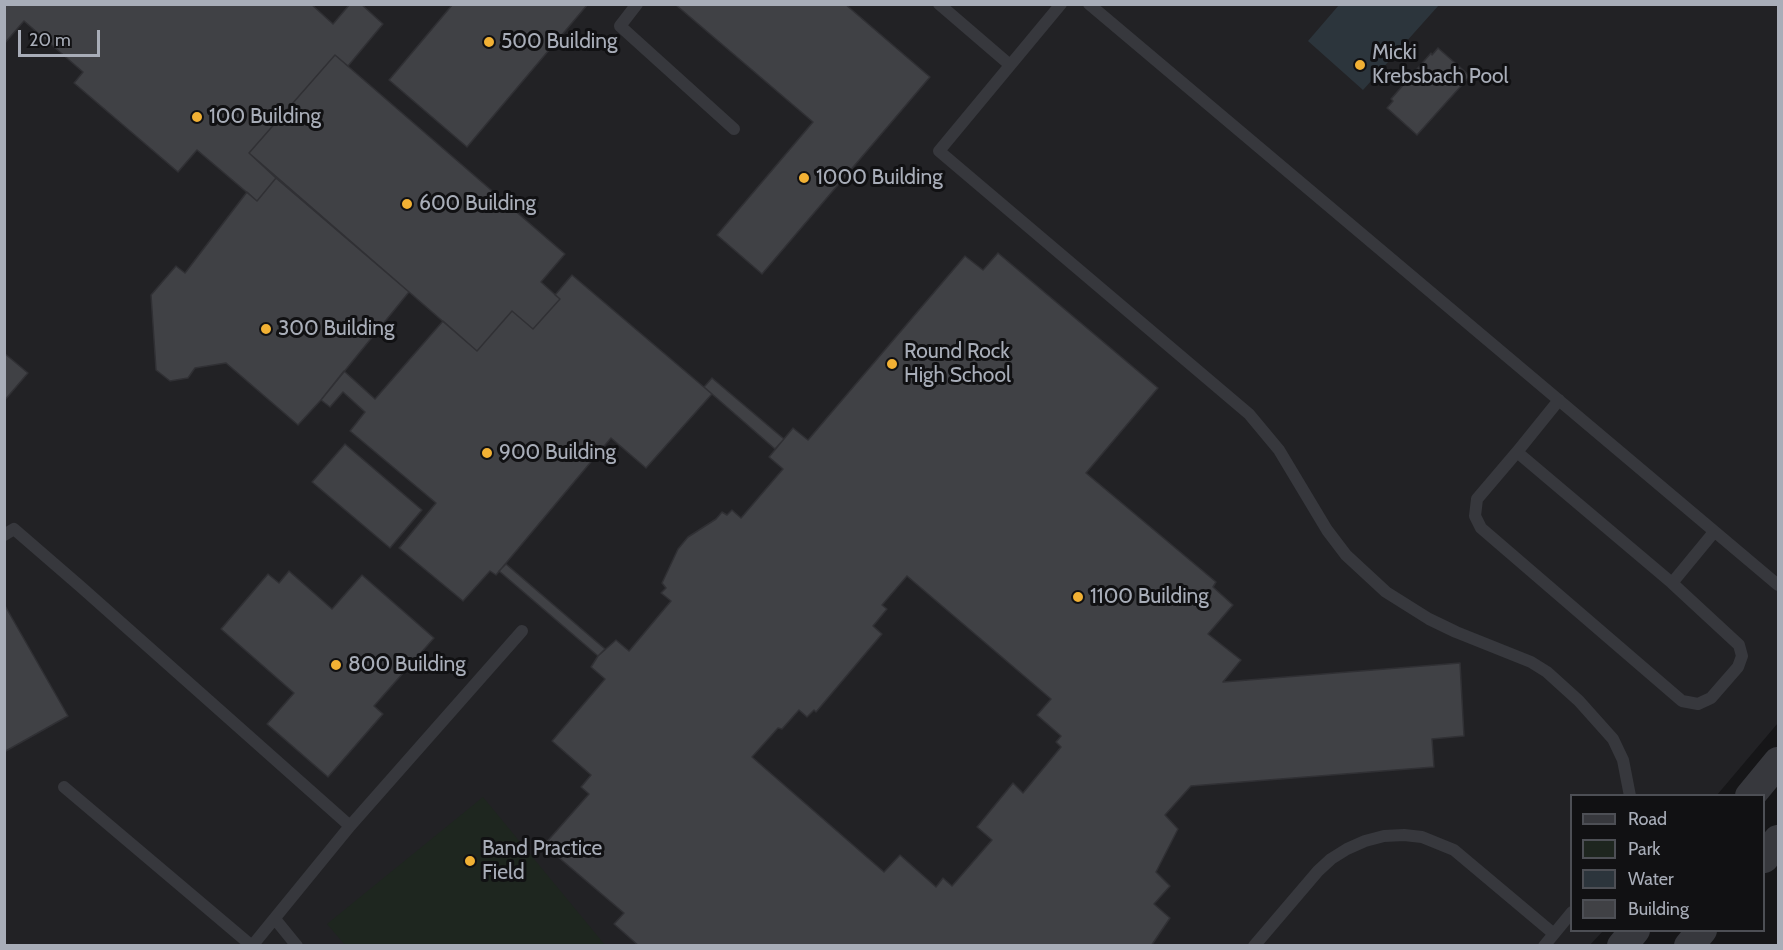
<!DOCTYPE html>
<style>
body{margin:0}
#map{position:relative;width:1783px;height:950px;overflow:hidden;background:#161618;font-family:Cabin,sans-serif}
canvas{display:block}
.frame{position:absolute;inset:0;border:6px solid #a8adb8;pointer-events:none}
.legend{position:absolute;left:1570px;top:794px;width:195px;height:138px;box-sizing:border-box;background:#111113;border:2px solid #4d4f55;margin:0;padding:8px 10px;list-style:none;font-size:18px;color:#a8adb8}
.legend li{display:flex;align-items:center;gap:12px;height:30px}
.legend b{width:30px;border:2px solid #4d4f55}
.scale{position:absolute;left:18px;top:30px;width:82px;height:27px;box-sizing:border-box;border:3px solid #a8adb8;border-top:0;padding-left:8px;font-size:18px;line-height:21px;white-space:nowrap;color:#a8adb8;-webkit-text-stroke:4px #111113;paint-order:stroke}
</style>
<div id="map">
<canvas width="1783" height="950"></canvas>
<div class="frame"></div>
<ul class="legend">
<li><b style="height:8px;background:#37383d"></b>Road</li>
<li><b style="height:16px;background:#1e261f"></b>Park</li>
<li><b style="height:16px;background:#2c353c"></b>Water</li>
<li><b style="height:16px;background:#404145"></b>Building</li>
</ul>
<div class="scale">20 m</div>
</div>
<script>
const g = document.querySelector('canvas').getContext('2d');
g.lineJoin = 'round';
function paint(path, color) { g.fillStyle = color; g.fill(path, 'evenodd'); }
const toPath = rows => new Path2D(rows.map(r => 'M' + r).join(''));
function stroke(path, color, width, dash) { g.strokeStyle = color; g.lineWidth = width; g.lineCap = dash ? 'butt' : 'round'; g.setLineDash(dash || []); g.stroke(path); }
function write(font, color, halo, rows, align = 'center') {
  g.font = font + ' Cabin,sans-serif'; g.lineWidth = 6; g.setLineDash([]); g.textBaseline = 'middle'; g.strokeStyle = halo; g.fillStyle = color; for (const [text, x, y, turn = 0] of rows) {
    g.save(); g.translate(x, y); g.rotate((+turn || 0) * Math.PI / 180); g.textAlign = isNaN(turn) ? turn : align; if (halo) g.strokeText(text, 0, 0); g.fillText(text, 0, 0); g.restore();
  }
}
paint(toPath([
 [5,5,1778,5,1778,723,1717,795,1572,796,1572,930,1603,931,1590,945,5,946]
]), '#222225');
paint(toPath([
 [483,797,605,945,345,945,327,924]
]), '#1e261f');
paint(toPath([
 [1339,5,1339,4,1439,5,1363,90,1308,41]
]), '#2c353c');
const building = toPath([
 [4,4,311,4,333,24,350,4,361,4,383,24,348,66,335,55,249,153,276,178,257,201,197,150,178,172,74,83,83,72,24,21,4,44,4,4],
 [453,4,588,4,467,147,389,80,453,4],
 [845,4,930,77,762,274,717,235,813,122,676,5,845,4],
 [1438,48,1470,76,1417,135,1387,108,1393,101,1391,99,1431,53,1432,55,1438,48],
 [335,55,565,254,541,282,560,299,533,329,512,311,477,351,249,153,335,55],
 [276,178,409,292,321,400,298,425,226,363,195,368,188,378,170,381,156,370,151,295,176,266,185,273,247,192,257,201,276,178],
 [998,253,1158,388,1086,473,1216,582,1213,587,1233,605,1208,634,1241,660,1223,682,1460,663,1464,736,1432,739,1434,767,1191,786,1165,815,1178,829,1156,872,1170,886,1154,904,1170,918,1151,946,639,946,614,924,624,913,544,845,589,794,581,787,591,775,552,741,605,679,591,667,598,656,616,640,629,651,671,601,661,593,666,588,662,583,678,549,688,537,716,519,722,512,727,515,732,510,741,518,783,469,769,457,793,428,808,440,965,256,983,270,998,253],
 [907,576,1051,699,1037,715,1061,736,1056,742,1061,747,1023,793,1013,783,977,827,992,840,952,886,943,878,936,887,900,855,884,872,752,757,778,728,782,729,799,710,807,717,814,710,816,712,882,634,873,626,887,609,882,605,907,576],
 [572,275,712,394,646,468,611,438,496,575,490,571,463,601,399,548,436,503,350,431,365,412,343,392,330,407,321,400,344,371,375,399,443,321,477,351,512,311,533,329,560,299,555,295,572,275],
 [4,353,28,373,4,401,4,353],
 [712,378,784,439,775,449,704,387,712,378],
 [345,444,422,510,390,548,312,482,345,444],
 [506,564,605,649,598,656,499,571,506,564],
 [289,571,332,609,362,575,434,638,374,706,383,714,328,777,267,724,294,693,221,629,268,574,279,583,289,571],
 [4,604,68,716,4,752,4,604]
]);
paint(building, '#404145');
stroke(building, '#303034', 1.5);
stroke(toPath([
 [637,4,620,26,734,129],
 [939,4,1010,65],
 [1061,4,939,151,1249,414,1279,450,1327,530,1346,555,1386,592,1429,619,1456,632,1531,662,1547,672,1579,701,1613,739,1623,760,1630,796],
 [1089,4,1778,585],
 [1559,400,1517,452,1672,583,1714,532],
 [1517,452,1477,499,1475,516,1481,528,1682,701,1698,704,1711,698,1738,667,1742,656,1739,645,1672,583],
 [4,535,14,529,81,587,350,826],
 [64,787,252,946,350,826,522,631],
 [275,919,297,946],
 [1254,946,1318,871,1331,859,1347,849,1365,841,1384,836,1404,835,1422,837,1454,850,1554,934],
 [1544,946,1572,912]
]), '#37383d', 12);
stroke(toPath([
 [1750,796,1778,762],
 [1764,858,1778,840],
 [1622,946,1635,930],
 [1689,946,1702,930]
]), '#37383d', 30);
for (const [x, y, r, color] of [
 [489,42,6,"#f2b134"],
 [1360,65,6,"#f2b134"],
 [197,117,6,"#f2b134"],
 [804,178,6,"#f2b134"],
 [407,204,6,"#f2b134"],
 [266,329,6,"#f2b134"],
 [892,364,6,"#f2b134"],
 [487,453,6,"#f2b134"],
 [1078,597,6,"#f2b134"],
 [336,665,6,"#f2b134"],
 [470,861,6,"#f2b134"]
]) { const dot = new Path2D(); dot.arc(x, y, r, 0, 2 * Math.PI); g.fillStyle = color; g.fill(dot); stroke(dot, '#111113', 2); }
write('21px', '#a8adb8', '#111113', [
 ["500 Building",501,42],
 ["Micki",1372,53],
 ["Krebsbach Pool",1372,77],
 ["100 Building",209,117],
 ["1000 Building",816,178],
 ["600 Building",419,204],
 ["300 Building",278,329],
 ["Round Rock",904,352],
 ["High School",904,376],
 ["900 Building",499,453],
 ["1100 Building",1090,597],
 ["800 Building",348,665],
 ["Band Practice",482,849],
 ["Field",482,873]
], 'left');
</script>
